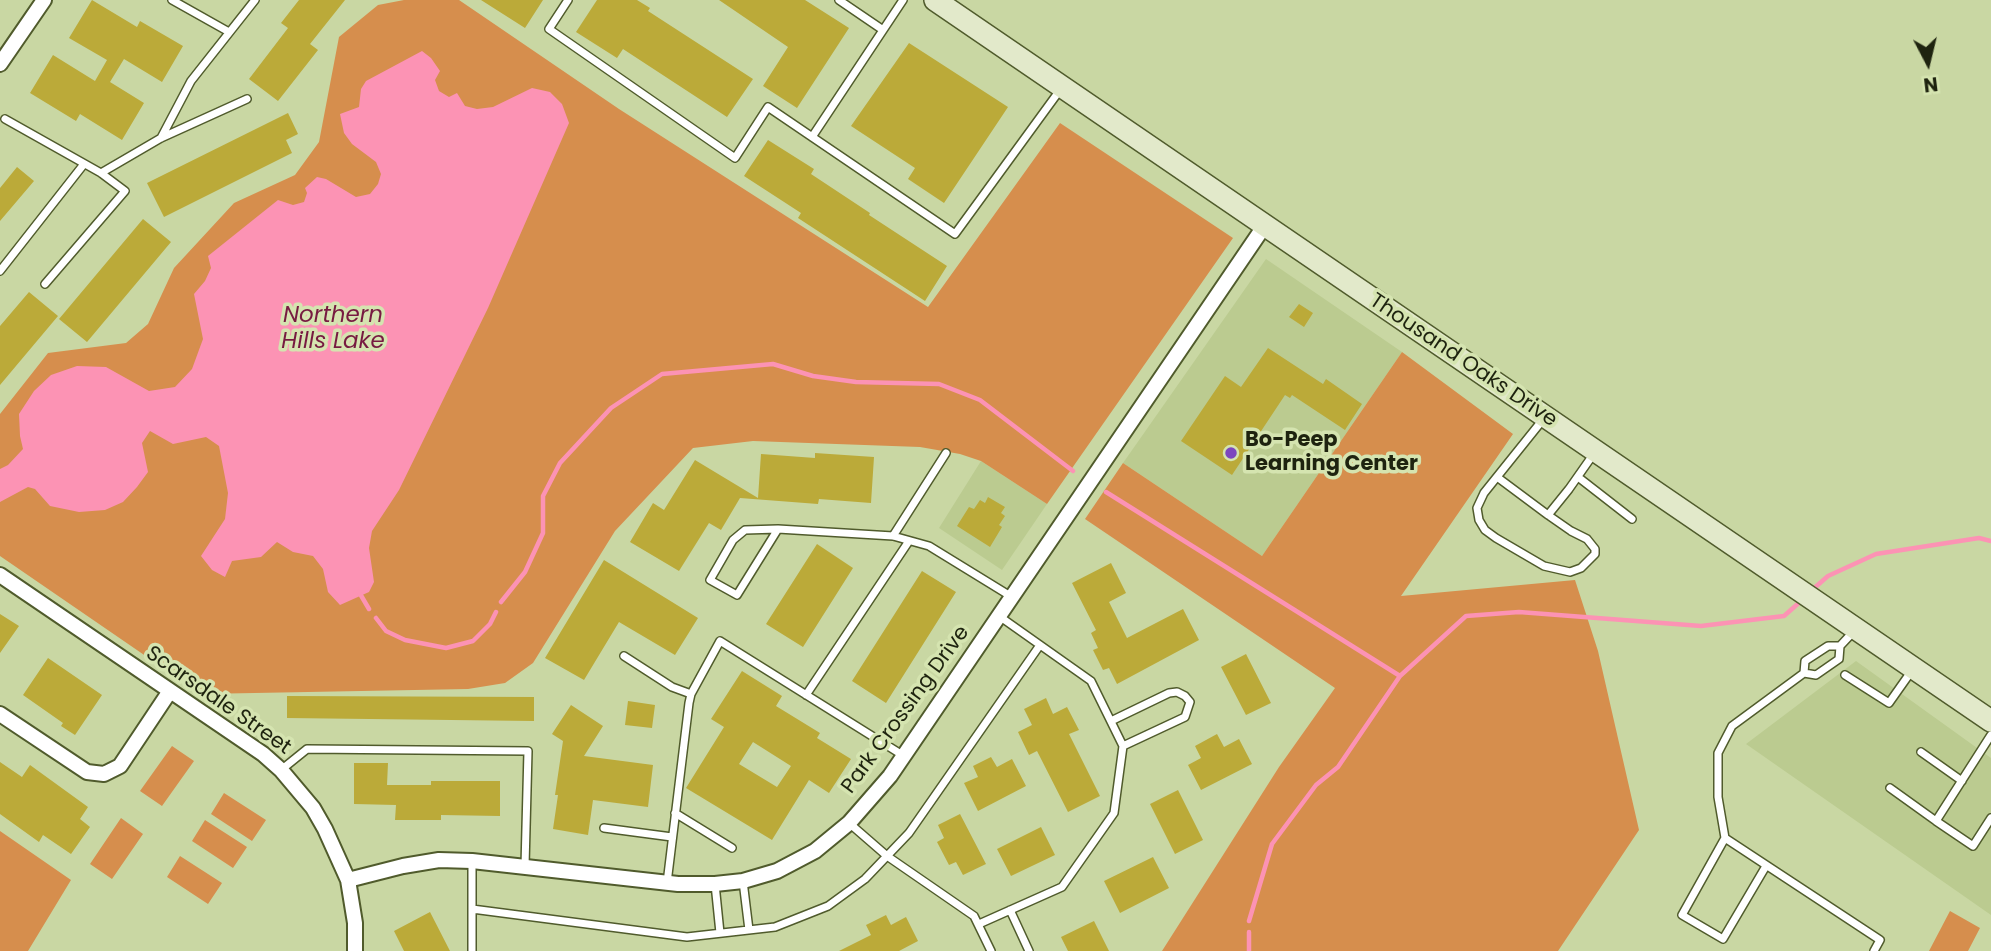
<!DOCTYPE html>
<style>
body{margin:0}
#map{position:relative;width:1991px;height:951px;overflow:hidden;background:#c9d7a3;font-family:Poppins,sans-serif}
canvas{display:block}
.north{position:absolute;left:1893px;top:28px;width:70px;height:70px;-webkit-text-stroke:5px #d5e4b0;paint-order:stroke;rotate:173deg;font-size:19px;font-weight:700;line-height:28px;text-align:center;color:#1e230f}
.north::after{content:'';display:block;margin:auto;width:24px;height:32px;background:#1e230f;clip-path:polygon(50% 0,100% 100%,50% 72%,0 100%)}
</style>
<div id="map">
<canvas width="1991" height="951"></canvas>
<div class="north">N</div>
</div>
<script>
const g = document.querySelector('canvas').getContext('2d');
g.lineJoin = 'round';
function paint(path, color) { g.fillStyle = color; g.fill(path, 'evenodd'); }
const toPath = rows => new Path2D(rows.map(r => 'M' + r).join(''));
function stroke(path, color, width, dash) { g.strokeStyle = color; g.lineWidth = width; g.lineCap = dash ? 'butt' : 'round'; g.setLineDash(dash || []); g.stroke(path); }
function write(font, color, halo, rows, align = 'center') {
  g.font = font + ' Poppins,sans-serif'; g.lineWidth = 7; g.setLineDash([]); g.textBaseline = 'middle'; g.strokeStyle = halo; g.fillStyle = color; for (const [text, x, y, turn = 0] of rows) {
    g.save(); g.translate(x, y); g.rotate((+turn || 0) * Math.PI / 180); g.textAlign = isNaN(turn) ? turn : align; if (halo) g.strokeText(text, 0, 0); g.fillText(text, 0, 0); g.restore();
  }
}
paint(toPath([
 [1266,259,1402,352,1262,556,1123,463],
 [981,461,1047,504,1002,570,939,528],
 [1856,661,1991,758,1991,915,1746,744]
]), '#bbcb90');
paint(toPath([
 [404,0,459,0,619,109,928,307,1060,123,1233,238,1047,504,981,461,960,454,920,447,753,441,693,448,615,531,533,663,505,683,468,689,201,694,0,556,0,414,48,353,126,343,148,324,174,268,234,203,295,175,319,142,339,37,378,5],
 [1402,352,1513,434,1401,596,1575,580,1598,651,1639,830,1558,951,1162,951,1279,767,1335,688,1085,519,1123,463,1262,556],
 [172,746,194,761,162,806,140,791],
 [224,793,266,820,252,841,211,814],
 [121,818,143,834,112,879,90,864],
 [205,820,247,847,233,868,192,841],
 [0,831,71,880,28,951,0,951],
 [180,856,222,883,208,904,167,877],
 [1950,911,1980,928,1968,951,1929,951]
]), '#d68e4d');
paint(toPath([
 [422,51,431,58,440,71,435,80,439,91,449,97,457,93,465,106,477,109,493,107,532,88,550,92,562,104,569,123,488,308,399,490,372,531,369,548,374,582,369,592,340,605,328,592,323,569,313,556,293,552,277,542,261,557,232,561,225,577,212,570,201,556,225,519,228,493,219,446,206,437,173,444,150,431,142,443,148,472,137,487,123,502,105,510,79,512,50,506,35,489,28,487,0,502,0,469,8,465,23,449,20,436,19,414,34,391,51,375,77,366,106,367,149,391,175,387,192,369,203,339,194,294,205,281,211,268,208,256,278,200,293,205,304,202,307,193,305,188,317,177,326,179,356,197,370,194,378,184,381,174,376,162,352,144,344,133,340,114,359,107,361,89,366,81]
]), '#fc93b4');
stroke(toPath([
 [1106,492,1400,676],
 [1812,590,1828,576,1876,554,1979,538,1991,541],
 [359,592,369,609],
 [501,602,525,572,543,533,543,496,560,463,611,408,662,374,773,364,813,376,856,382,939,384,980,400,1073,471],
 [376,618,386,631,405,640,446,648,473,641,490,624,496,612],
 [1249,921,1272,844,1316,785,1338,767,1400,676,1466,616,1519,612,1701,626,1784,616,1801,601],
 [1249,932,1249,951]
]), '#fc93b4', 4.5);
paint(toPath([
 [92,0,137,27,140,21,183,46,162,82,124,59,110,82,144,103,122,140,80,114,76,121,30,93,53,55,95,81,107,60,69,38],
 [299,0,345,0,310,44,318,50,278,101,249,79,288,28,281,23],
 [481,0,543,0,525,28],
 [597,0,637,0,650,8,648,11,753,79,727,117,623,49,617,58,576,32],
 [719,0,805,0,849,28,797,108,763,86,788,47],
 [909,43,1008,107,944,203,908,179,915,168,851,126],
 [288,113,298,134,286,140,292,153,164,217,147,183],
 [768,140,814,169,811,174,870,213,869,215,947,266,925,301,798,218,801,213,744,176],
 [17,167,34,181,0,221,0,188],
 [143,219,171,242,87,342,59,319],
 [29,292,58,316,0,385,0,326],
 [1299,304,1313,313,1304,327,1289,317],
 [1268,348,1323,384,1326,379,1362,404,1345,430,1292,395,1290,398,1285,395,1232,475,1181,441,1225,376,1241,387],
 [815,453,874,457,871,503,819,499,818,504,740,498,721,530,709,523,679,571,630,542,653,503,664,510,695,460,758,498,761,454,815,458],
 [988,497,1005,507,1001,513,1005,516,999,525,1002,527,990,547,957,526,969,507,974,509,980,500,985,503],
 [817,544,853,568,803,647,766,624],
 [604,560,698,618,675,655,619,622,584,680,545,658],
 [1111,563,1126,593,1109,602,1127,638,1183,609,1199,640,1117,684,1109,668,1103,670,1093,650,1098,648,1091,633,1096,630,1072,583],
 [922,571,956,592,886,703,852,681],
 [0,614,19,626,0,653],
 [1246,654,1271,703,1246,715,1221,667],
 [48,658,102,695,75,735,61,726,63,723,23,695],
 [742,671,782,696,776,706,820,733,817,738,851,759,829,793,809,780,772,840,686,788,724,727,711,719],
 [753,742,791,766,777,787,739,764],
 [287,696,534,697,534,721,287,718],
 [1046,698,1053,714,1067,707,1079,730,1069,734,1100,796,1068,812,1037,751,1029,755,1018,732,1032,725,1024,709],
 [628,701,655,705,652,728,625,725],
 [571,705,603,726,584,756,653,765,648,807,593,800,588,835,553,829,558,795,555,795,563,741,552,734],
 [1217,734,1224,747,1239,739,1252,764,1201,790,1188,765,1201,758,1195,746],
 [991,757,997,767,1012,759,1026,786,978,811,964,783,978,777,973,766],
 [0,762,22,777,30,765,88,807,80,819,90,827,71,854,43,835,39,842,0,814],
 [354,763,388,763,387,785,431,785,431,781,500,781,500,816,441,815,441,820,395,820,396,805,354,804],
 [1178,790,1203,840,1175,854,1150,804],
 [960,814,986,864,963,875,956,862,949,865,937,842,944,838,938,825],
 [1041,827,1055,855,1011,876,997,849],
 [1153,857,1169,888,1120,913,1104,881],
 [430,912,450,951,404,951,394,931],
 [886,915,891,925,906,917,918,941,899,951,839,951,871,935,866,925],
 [1094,921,1109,951,1068,951,1061,937]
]), '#bbaa39');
const lane = toPath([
 [172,0,229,32],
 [568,0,549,29,735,158,768,107,955,234,1060,90],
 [839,0,883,30],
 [5,119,101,173,125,191,45,284],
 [812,137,903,0],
 [161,138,191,81,255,0],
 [101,173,161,138,247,99],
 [0,271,84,164],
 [1545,417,1484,493,1477,508,1479,520,1485,530,1496,538,1544,566,1570,572,1581,568,1595,554,1595,549,1587,539,1571,531,1548,515,1569,489,1595,452],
 [1497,477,1548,515],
 [1578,477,1632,519],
 [778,529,745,530,733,540,710,580,737,595,778,529,893,536,929,546,1012,597],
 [893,536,946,453],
 [1855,630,1840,646,1839,659,1816,675,1804,673,1732,726,1718,753,1718,797,1725,838,1880,940,1874,951],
 [624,656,672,687,691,694],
 [1804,673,1805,661,1828,646,1840,646],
 [1845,675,1889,703,1913,669],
 [806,695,909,541],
 [1111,721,1169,693,1177,692,1185,696,1190,702,1185,717,1123,746],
 [1921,752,1962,781],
 [281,770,307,749,528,751,525,866],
 [1890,788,1936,821,1991,735],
 [675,813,732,848],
 [1936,821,1973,846,1991,818],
 [849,823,887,856,974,916,991,951],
 [604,828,672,837],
 [1725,838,1682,915,1723,939,1766,866],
 [743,881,749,930],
 [667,883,689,703,691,694,720,641,904,756],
 [715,884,720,933],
 [472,909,687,937,775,927,828,906,865,879,909,833,1040,645],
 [1010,910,1029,951],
 [979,924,1062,887,1114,813,1123,746,1091,681,999,616],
 [472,951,472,861]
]);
const street = toPath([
 [0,64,44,0],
 [0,575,263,754,281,770,313,808,325,829,348,880,355,923,355,951],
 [0,714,87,772,104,774,120,766,170,691],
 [348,880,403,866,439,860,472,861,678,884,715,884,743,881,777,871,815,851,849,823,890,776,1265,225]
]);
const secondary = toPath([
 [935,0,1991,721]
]);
stroke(lane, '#505b2c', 10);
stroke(street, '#505b2c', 18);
stroke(secondary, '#505b2c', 24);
stroke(lane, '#fff', 7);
stroke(street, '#fff', 14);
stroke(secondary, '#e2e9ca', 21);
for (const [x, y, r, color] of [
 [1231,453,7,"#7c47bf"]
]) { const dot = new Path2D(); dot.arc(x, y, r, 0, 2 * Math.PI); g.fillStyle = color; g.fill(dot); stroke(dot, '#d5e4b0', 2.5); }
write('21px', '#1e230f', '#d5e4b0', [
 ["Thousand Oaks Drive",1463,361,34],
 ["Scarsdale Street",218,701,35],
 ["Park Crossing Drive",906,710,-54]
]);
write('bold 21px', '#1e230f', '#d5e4b0', [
 ["Bo-Peep",1245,441],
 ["Learning Center",1245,465]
], 'left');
write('italic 23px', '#771b41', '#d5e4b0', [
 ["Northern",333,316],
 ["Hills Lake",333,342]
]);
</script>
